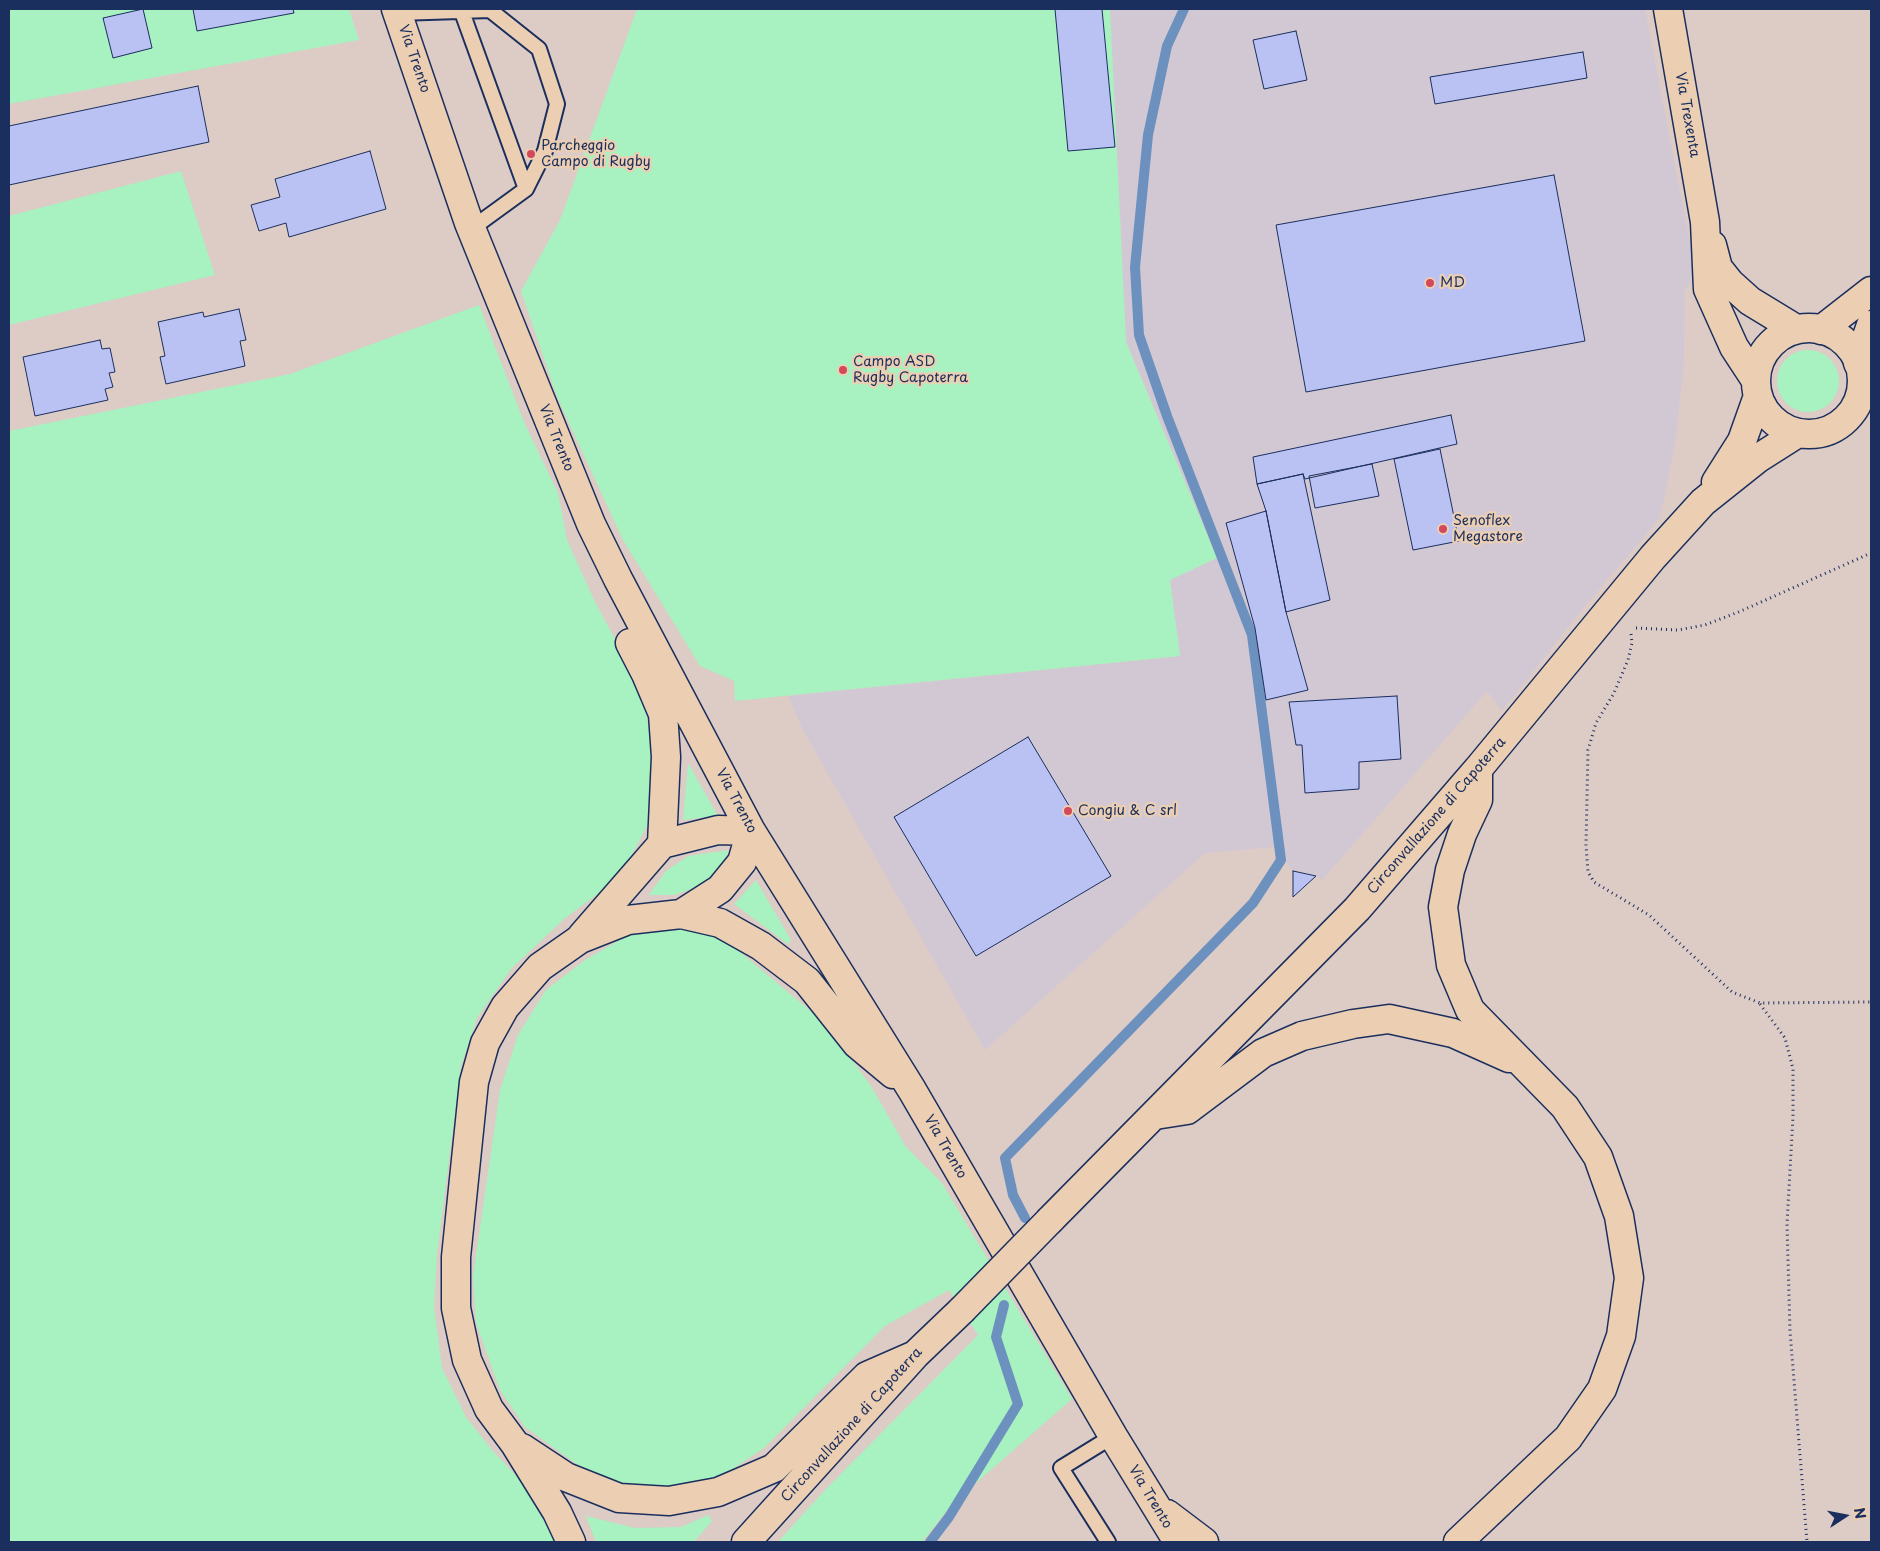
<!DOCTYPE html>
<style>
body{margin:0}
#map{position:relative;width:1880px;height:1551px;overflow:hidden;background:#ddcbc6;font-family:"Playpen Sans",sans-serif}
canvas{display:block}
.frame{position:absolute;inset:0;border:10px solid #1b2f5e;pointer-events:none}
.north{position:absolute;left:1820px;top:1491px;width:50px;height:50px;-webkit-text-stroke:4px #eccfb2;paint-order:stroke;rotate:79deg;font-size:14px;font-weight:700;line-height:20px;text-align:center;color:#1b2f5e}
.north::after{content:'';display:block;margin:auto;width:18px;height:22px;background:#1b2f5e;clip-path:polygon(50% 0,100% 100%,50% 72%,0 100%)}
</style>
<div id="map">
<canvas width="1880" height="1551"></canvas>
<div class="frame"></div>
<div class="north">N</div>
</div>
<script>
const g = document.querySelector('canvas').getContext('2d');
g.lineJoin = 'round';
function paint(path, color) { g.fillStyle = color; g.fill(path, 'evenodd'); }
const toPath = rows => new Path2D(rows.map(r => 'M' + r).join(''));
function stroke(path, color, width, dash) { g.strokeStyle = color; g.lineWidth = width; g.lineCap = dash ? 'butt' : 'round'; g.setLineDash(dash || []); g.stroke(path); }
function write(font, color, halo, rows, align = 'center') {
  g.font = font + ' "Playpen Sans",sans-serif'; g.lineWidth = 4.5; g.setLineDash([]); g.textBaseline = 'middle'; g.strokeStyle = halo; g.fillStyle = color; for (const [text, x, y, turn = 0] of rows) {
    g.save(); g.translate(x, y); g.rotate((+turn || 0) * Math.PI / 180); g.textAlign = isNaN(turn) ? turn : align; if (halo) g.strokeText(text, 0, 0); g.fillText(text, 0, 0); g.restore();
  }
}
paint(toPath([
 [1110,9,1645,9,1691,248,1698,271,1689,286,1685,288,1684,360,1676,439,1660,518,1585,606,1502,711,1487,691,1322,880,1316,876,1293,871,1275,847,1205,853,985,1050,802,728,788,696,1180,656,1170,580,1217,558,1126,342]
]), '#d2c8d4');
paint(toPath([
 [9,9,349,9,359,40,9,104],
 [637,9,1110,9,1126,342,1217,558,1170,580,1180,656,735,701,734,681,700,666,623,540,557,397,521,291,560,220],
 [181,171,215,275,9,325,9,216],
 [479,305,524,422,558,493,567,540,594,600,643,691,655,771,650,820,626,866,599,893,564,919,511,969,477,1018,461,1066,437,1254,434,1307,442,1368,466,1417,492,1450,523,1483,556,1542,9,1542,9,431,290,374],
 '1777 381a31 31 0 1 1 62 0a31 31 0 1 1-62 0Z',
 [688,763,718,816,683,820],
 [729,850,721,868,704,884,675,895,649,895,666,871,688,856],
 [756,880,791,940,788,944,734,904],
 [680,929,722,937,824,1022,871,1086,906,1147,942,1183,1072,1399,953,1503,922,1542,778,1542,823,1492,978,1335,949,1290,885,1326,764,1448,724,1475,671,1489,623,1486,582,1468,525,1427,500,1390,476,1323,473,1276,500,1090,518,1035,546,990,585,960,628,935],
 [708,1515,712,1521,694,1542,596,1542,586,1516,635,1528,681,1527]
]), '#a8f1c0');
stroke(toPath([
 [1025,1218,1013,1195,1005,1158,1253,903,1281,860,1252,635,1167,416,1139,335,1135,267,1148,135,1167,46,1184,9],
 [930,1542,949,1517,1018,1404,996,1337,1004,1305]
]), '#6c91be', 10);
const building = toPath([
 [143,9,152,48,113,58,103,18,143,9],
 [193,9,293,9,294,13,197,31,193,9],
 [1055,9,1102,9,1115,147,1068,151,1055,9],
 [1296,31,1307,80,1264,89,1253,40,1296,31],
 [1583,52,1587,78,1435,104,1430,77,1583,52],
 [198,86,209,142,9,185,9,126,198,86],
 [370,151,386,209,289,237,286,223,259,231,251,205,280,197,275,179,370,151],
 [1554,175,1585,341,1306,392,1276,225,1554,175],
 [239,309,246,340,240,341,245,366,166,384,160,357,165,356,158,322,203,312,204,317,239,309],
 [100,340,102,349,110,348,115,372,109,373,113,387,105,389,108,400,35,416,23,357,100,340],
 [1451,415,1457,444,1305,479,1303,474,1257,484,1253,457,1451,415],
 [1440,449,1459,541,1413,550,1394,459,1440,449],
 [1372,464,1379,496,1315,508,1309,476,1372,464],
 [1303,474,1330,600,1286,612,1266,511,1257,484,1303,474],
 [1266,511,1286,612,1308,690,1266,700,1255,628,1226,523,1266,511],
 [1397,696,1401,759,1359,762,1359,789,1305,793,1302,745,1296,745,1289,702,1397,696],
 [1028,737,1111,876,976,956,894,817,1028,737],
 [1293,871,1316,876,1293,897,1293,871]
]);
paint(building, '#bac1f3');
stroke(building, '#1b2f5e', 1);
const lane = toPath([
 [462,12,526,189],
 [398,13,490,10,539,49,557,104,545,151,526,189,471,229],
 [1108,1542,1061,1468,1113,1436]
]);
const street = toPath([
 [1821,330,1871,291],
 [1858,363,1871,325]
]);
const secondary = toPath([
 [396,9,469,223,591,524,618,579,751,831,912,1090,1113,1436,1178,1542],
 [1668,9,1705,222,1708,289,1734,347,1755,379],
 [1712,245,1718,268,1730,283,1750,301,1796,329],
 '1756 381a53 53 0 1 1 106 0a53 53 0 1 1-106 0Z',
 [1716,482,1742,441,1758,396],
 [630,643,646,674,663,714,666,757,662,844],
 [681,914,720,889,742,862,751,831],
 [582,936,662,844,718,830,751,831],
 [1155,1115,1187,1110,1263,1053,1302,1036,1353,1024,1389,1019,1453,1033,1509,1058],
 [1050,1220,1357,909,1478,769,1653,557,1703,502,1757,459,1798,433],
 [522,1448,566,1477,619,1498,669,1501,718,1492,774,1468,867,1376,915,1355],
 [1167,1514,1204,1542],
 [571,1542,557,1512,515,1444,489,1409,467,1360,456,1308,456,1257,474,1082,485,1043,505,1007,540,967,580,939,628,920,681,914,720,923,761,946,807,981,857,1044,893,1074],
 [746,1542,915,1355,962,1310],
 [1458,1542,1568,1438,1602,1389,1621,1336,1629,1278,1619,1216,1598,1157,1565,1107,1470,1010,1451,965,1443,907,1450,870,1462,834,1478,800,1478,769]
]);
stroke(lane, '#1b2f5e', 18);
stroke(street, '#1b2f5e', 31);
stroke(secondary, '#1b2f5e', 31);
stroke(toPath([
 [1636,628,1678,630,1705,625,1741,611,1871,553],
 [1631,634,1632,643,1628,660,1614,693,1596,723,1588,750,1586,845,1588,872,1594,882,1649,915,1732,992,1760,1003,1871,1002],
 [1760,1004,1785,1038,1793,1069,1793,1117,1787,1224,1790,1331,1807,1542]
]), '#1b2f5e', 3, [1, 4]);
stroke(lane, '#eccfb2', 14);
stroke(street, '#eccfb2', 28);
stroke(secondary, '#eccfb2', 28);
const secondaryBridge = toPath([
 [962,1310,1050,1220]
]);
stroke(secondaryBridge, '#1b2f5e', 31, []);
stroke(secondaryBridge, '#eccfb2', 28);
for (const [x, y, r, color] of [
 [531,154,5,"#d1495b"],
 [1430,283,5,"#d1495b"],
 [843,370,5,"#d1495b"],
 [1443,529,5,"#d1495b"],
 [1068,811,5,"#d1495b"]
]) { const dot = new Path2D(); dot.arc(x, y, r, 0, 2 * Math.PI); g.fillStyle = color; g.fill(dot); stroke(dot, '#eccfb2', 2); }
write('14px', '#1b2f5e', '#eccfb2', [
 ["Via Trento",414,59,71],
 ["Via Trexenta",1687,115,80],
 ["Via Trento",556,438,68],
 ["Via Trento",736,801,62],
 ["Circonvallazione di Capoterra",1437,816,-49],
 ["Via Trento",945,1147,60],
 ["Circonvallazione di Capoterra",852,1425,-48],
 ["Via Trento",1150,1497,59]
]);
write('14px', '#1b2f5e', '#eccfb2', [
 ["Parcheggio",541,146],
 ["Campo di Rugby",541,162],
 ["MD",1440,283],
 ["Campo ASD",853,362],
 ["Rugby Capoterra",853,378],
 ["Senoflex",1453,521],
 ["Megastore",1453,537],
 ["Congiu & C srl",1078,811]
], 'left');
</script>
